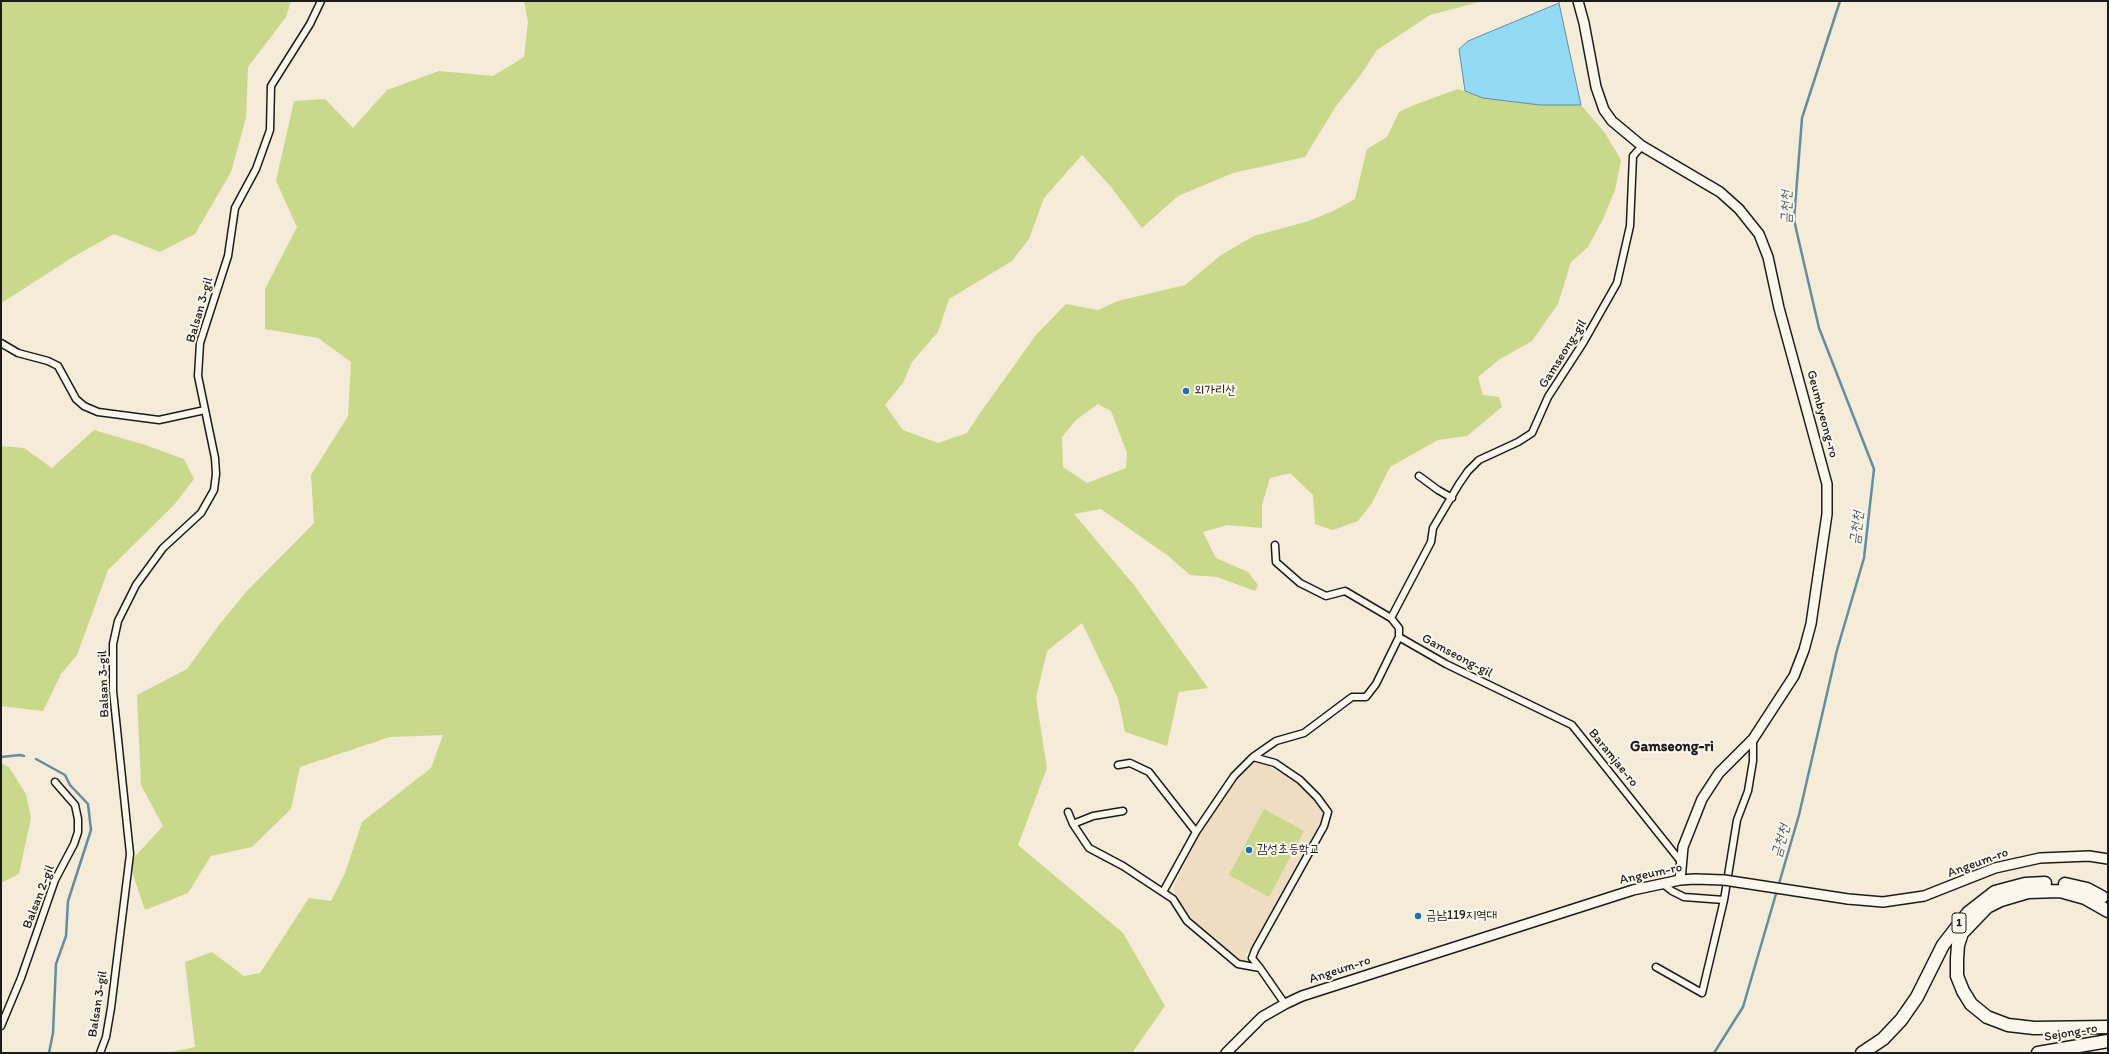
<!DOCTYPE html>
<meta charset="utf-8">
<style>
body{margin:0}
#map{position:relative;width:2109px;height:1054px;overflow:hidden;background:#f5ebd9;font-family:Itim,sans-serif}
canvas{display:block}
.frame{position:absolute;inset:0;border:2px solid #1c1c1c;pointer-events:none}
</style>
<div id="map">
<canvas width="2109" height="1054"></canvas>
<div class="frame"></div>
</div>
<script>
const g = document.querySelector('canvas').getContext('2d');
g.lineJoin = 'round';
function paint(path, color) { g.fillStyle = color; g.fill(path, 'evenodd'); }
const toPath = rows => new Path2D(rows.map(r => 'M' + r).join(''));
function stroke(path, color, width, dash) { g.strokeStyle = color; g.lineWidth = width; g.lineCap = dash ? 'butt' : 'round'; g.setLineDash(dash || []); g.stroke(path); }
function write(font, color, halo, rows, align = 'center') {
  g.font = font + ' Itim,"Poor Story",sans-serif'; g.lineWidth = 4; g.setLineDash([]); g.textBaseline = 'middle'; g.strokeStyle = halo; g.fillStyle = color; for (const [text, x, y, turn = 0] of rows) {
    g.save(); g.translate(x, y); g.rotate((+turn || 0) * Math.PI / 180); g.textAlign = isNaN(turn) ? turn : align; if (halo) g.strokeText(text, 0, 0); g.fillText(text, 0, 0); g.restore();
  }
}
paint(toPath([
 [1253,759,1284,774,1300,785,1313,799,1322,812,1323,817,1255,948,1245,954,1249,962,1247,963,1239,962,1191,920,1173,889,1199,835,1240,772]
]), '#eeddc3');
paint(toPath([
 [1,1,291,1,286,17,248,67,246,118,231,172,195,234,160,252,114,234,73,257,3,302,1,301],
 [524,1,1483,1,1430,15,1377,50,1360,76,1336,106,1305,157,1233,173,1178,196,1142,228,1111,187,1082,155,1044,198,1029,239,1012,261,949,299,938,332,912,362,903,383,885,405,903,430,938,443,967,433,978,416,1036,335,1066,304,1098,310,1118,301,1185,285,1221,255,1254,236,1309,221,1335,210,1355,199,1367,149,1387,137,1399,112,1414,105,1458,89,1483,98,1540,105,1581,105,1605,133,1621,160,1615,190,1603,219,1588,247,1571,262,1558,304,1532,341,1500,359,1478,377,1483,395,1499,397,1502,407,1467,436,1438,440,1390,467,1372,503,1358,521,1333,530,1315,524,1313,495,1290,473,1270,478,1262,505,1262,528,1227,525,1203,532,1216,558,1248,572,1258,585,1255,591,1217,577,1190,575,1167,555,1101,509,1074,514,1134,585,1208,688,1179,692,1167,746,1125,732,1118,698,1082,623,1047,651,1036,698,1047,768,1018,845,1123,933,1165,1006,1132,1053,167,1053,195,1047,185,962,212,952,244,976,260,973,309,898,331,901,345,873,362,822,431,768,443,735,390,737,300,767,291,809,252,847,211,856,188,893,145,910,129,863,163,826,141,785,137,695,187,669,219,625,246,592,314,523,311,475,348,416,351,362,318,338,265,329,265,289,297,227,276,181,294,101,325,99,353,128,387,90,439,71,493,76,524,57,528,22],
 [1098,404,1111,411,1127,453,1126,468,1087,483,1063,467,1062,437,1076,420],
 [94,430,145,445,184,459,194,479,174,505,108,570,77,655,61,674,43,711,1,706,1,446,24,448,52,468],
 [1,763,9,767,26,794,31,818,19,874,1,883],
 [1264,809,1304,831,1269,897,1229,875]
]), '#cad88b');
const water = toPath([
 [1559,3,1581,105,1540,105,1483,98,1465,91,1459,49,1468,41,1559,3]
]);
paint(water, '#93daf5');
stroke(water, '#638e9e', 1);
stroke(toPath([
 [1,757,20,755,24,756],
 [36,759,65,775,70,785,88,804,91,830,68,901,66,936,56,964,53,1033,49,1053],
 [1714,1053,1743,1007,1799,815,1837,650,1864,558,1874,469,1819,328,1794,220,1802,118,1840,1]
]), '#638e9e', 2.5);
const street = toPath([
 [1,343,18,353,48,361,58,366,76,399,84,406,98,412,159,420,205,410],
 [1419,476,1438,490,1452,498],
 [1275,545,1276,562,1300,583,1326,596,1345,591,1391,618],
 [1399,637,1446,664,1572,725,1682,863],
 [1253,757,1275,763,1300,780,1317,797,1328,812,1324,826,1255,950,1252,958,1260,968],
 [1118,765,1130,763,1149,772,1196,832],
 [1068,812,1073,824,1089,848,1123,866,1173,899,1187,921,1238,964,1260,968,1285,1004],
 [1073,824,1093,816,1123,811],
 [1163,892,1196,832,1234,776,1253,757,1276,741,1304,733,1352,697,1366,697,1376,684,1399,637,1399,628,1391,618,1431,542,1433,528,1459,484,1468,471,1479,460,1518,442,1532,433,1548,397,1583,343,1617,283,1630,226,1633,156,1642,146],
 [1724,900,1737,820,1748,791,1753,761,1753,739],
 [1656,967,1702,993,1724,900,1684,897,1672,891,1663,884],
 [1,1026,21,978,55,880,74,844,78,832,78,819,75,805,55,782],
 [100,1053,106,1037,111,1008,130,854,113,691,113,644,118,621,136,585,163,548,201,513,214,490,216,474,215,458,198,376,200,343,228,256,235,208,256,169,270,130,271,86,310,24,321,1]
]);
const secondary = toPath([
 [1578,1,1584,23,1596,87,1604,110,1612,121,1642,146,1720,192,1739,209,1759,234,1768,257,1779,308,1827,484,1827,514,1811,624,1804,650,1794,676,1753,739,1719,773,1702,799,1683,847,1680,880],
 [1848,899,1883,902,1924,896,1995,868,2040,858,2089,856,2108,859],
 [1226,1053,1262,1017,1285,1004,1302,996,1633,890,1680,880,1695,879,1724,880]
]);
const highway = toPath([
 [2065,884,2087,889,2102,897],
 [2108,911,2085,898,2060,891,2028,892,2001,900,1987,907,1962,933,1958,945,1957,959,1957,976,1963,991,1971,1004,1987,1017,2008,1025,2034,1028,2108,1027],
 [1862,1053,1883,1039,1901,1020,1917,997,1943,945,1968,913,1995,892,2025,884,2045,883],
 [2038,1053,2108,1041]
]);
stroke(street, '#1c1c1c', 9);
stroke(secondary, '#1c1c1c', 12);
stroke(highway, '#1c1c1c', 15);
stroke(street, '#fbf7ec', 6);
stroke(secondary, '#fbf7ec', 9);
stroke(highway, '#fbf7ec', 12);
const secondaryBridge = toPath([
 [1724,880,1848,899]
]);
stroke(secondaryBridge, '#1c1c1c', 12, []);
stroke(secondaryBridge, '#fbf7ec', 9);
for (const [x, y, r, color] of [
 [1186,391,4,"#1f6fb2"],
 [1249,850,4,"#1f6fb2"],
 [1418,916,4,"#1f6fb2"]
]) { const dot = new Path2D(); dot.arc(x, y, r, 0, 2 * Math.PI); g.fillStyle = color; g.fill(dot); stroke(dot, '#fbf7ec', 1.5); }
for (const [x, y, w] of [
 [1959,923,14]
]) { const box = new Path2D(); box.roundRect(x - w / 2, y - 10, w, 20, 3); g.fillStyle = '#fbf7ec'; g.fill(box); stroke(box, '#1c1c1c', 1); }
write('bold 12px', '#1c1c1c', null, [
 ["1",1959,923]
]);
write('13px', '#1c1c1c', '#fbf7ec', [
 ["Balsan 3-gil",200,310,-74],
 ["Gamseong-gil",1563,354,-58],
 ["Geumbyeong-ro",1822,414,75],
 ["Gamseong-gil",1457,656,28],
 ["Balsan 3-gil",104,684,-92],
 ["Baramjae-ro",1613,758,51],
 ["Angeum-ro",1978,863,-20],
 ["Angeum-ro",1651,874,-12],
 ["Balsan 2-gil",39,897,-69],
 ["Angeum-ro",1340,970,-18],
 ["Balsan 3-gil",98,1004,-81],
 ["Sejong-ro",2071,1033,-10]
]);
write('13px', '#1c1c1c', '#fbf7ec', [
 ["외가리산",1194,391],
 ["감성초등학교",1257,850],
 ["금남119지역대",1426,916]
], 'left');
write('italic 14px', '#40555d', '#fbf7ec', [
 ["금천천",1787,207,-89],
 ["금천천",1857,528,-83],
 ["금천천",1781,841,-74]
]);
write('bold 15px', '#1c1c1c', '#fbf7ec', [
 ["Gamseong-ri",1672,747]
]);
</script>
